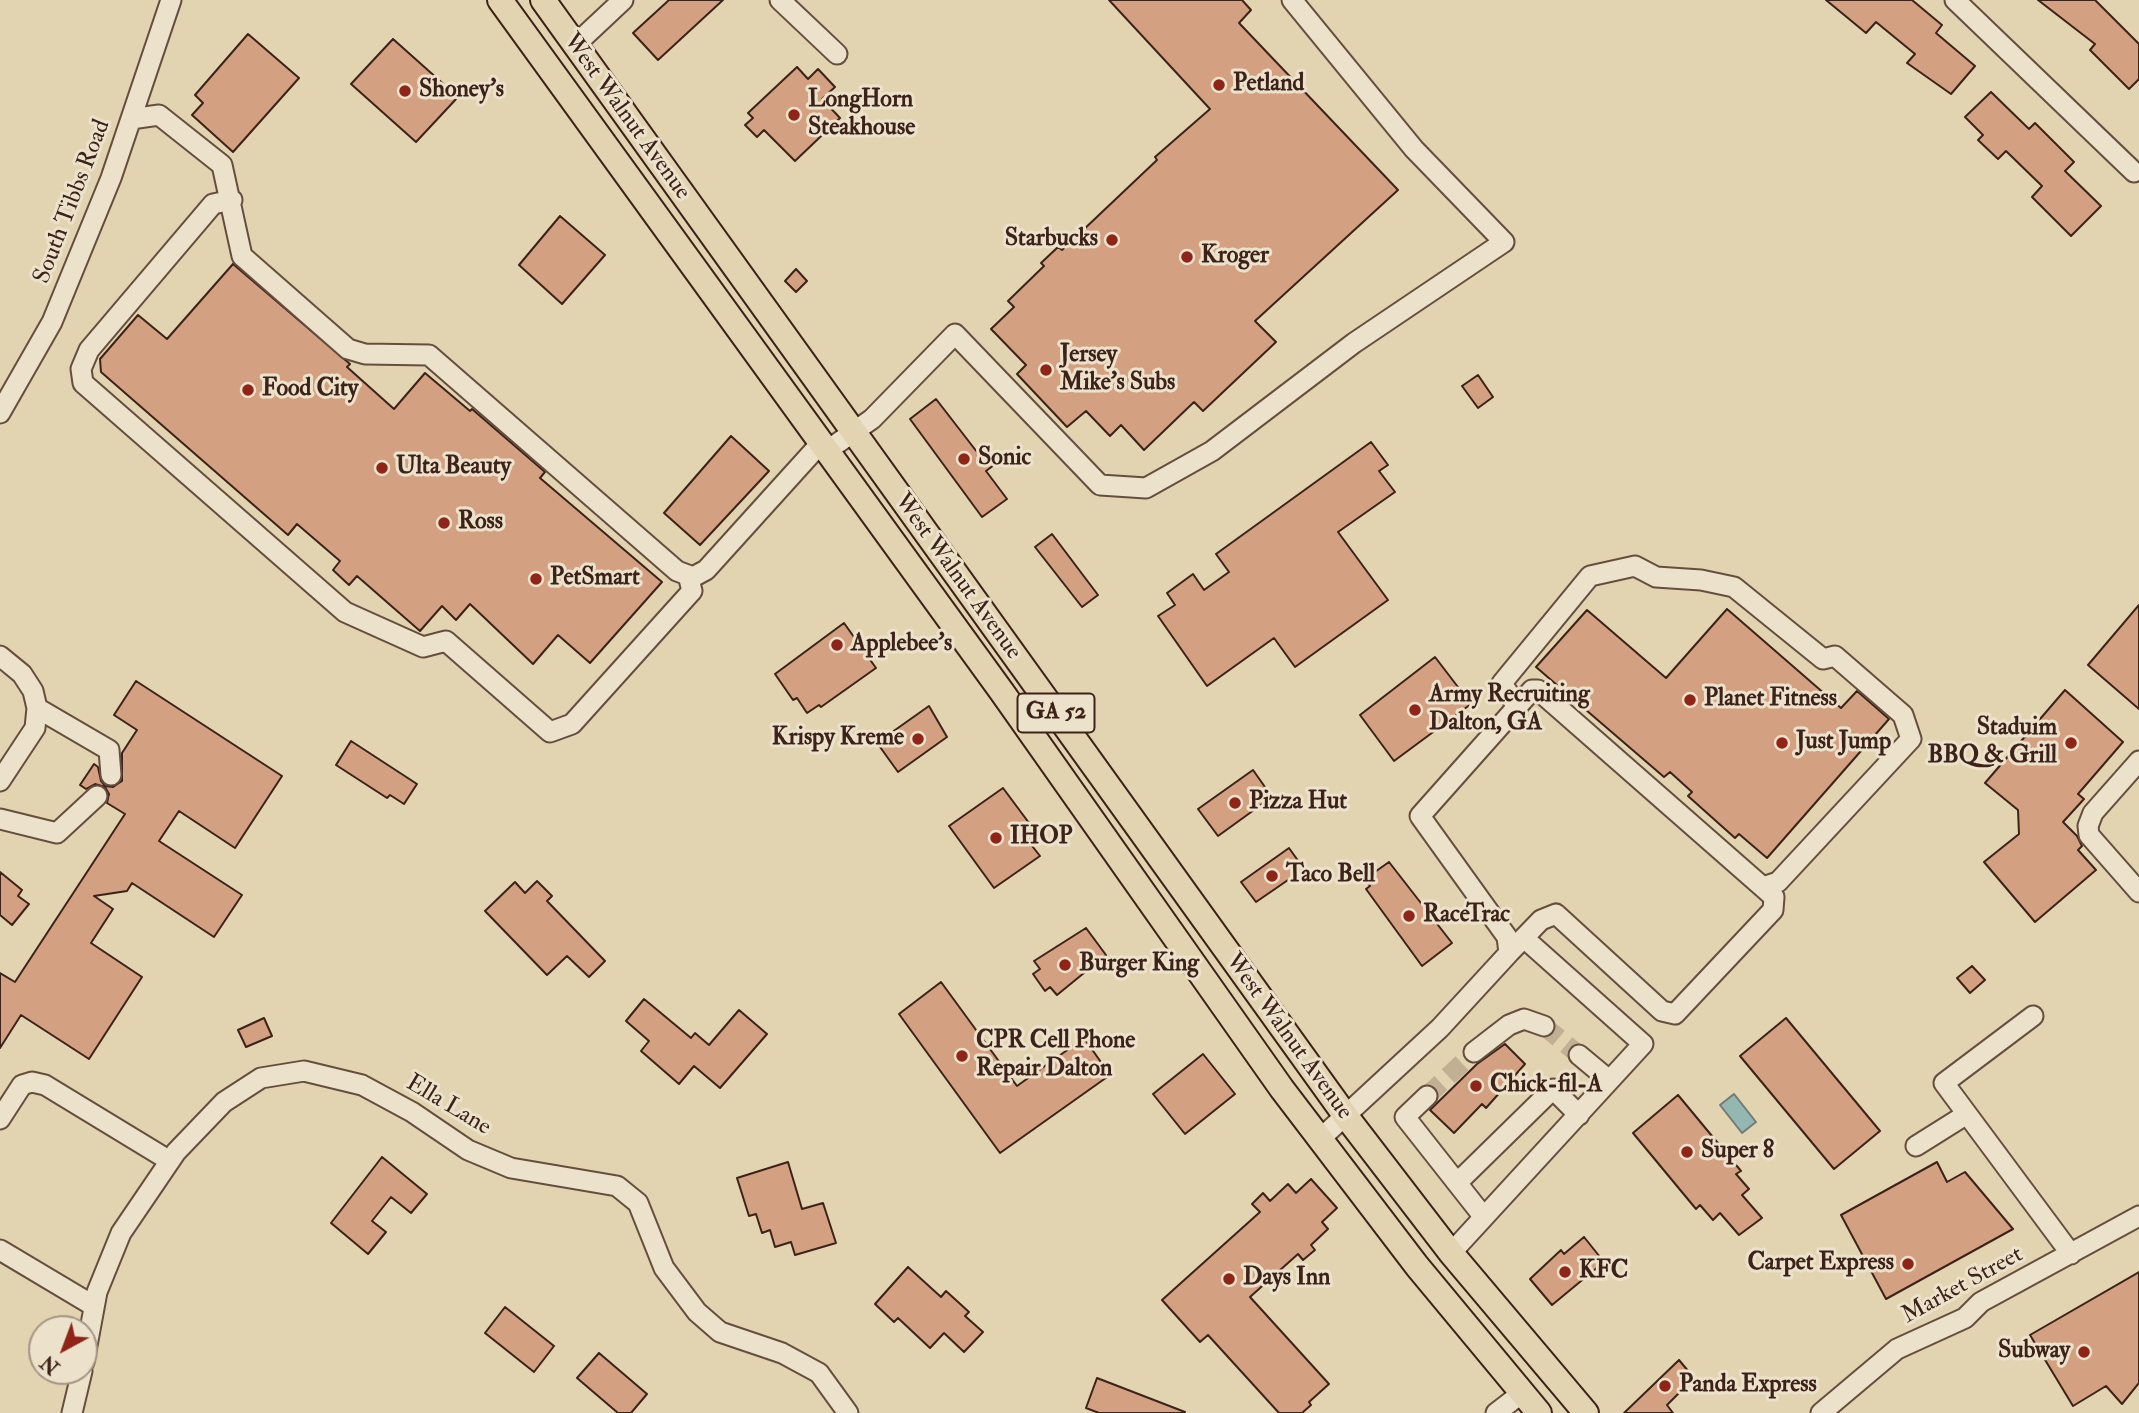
<!DOCTYPE html>
<style>
body{margin:0}
#map{position:relative;width:2139px;height:1413px;overflow:hidden;background:#e2d3b1;font-family:"IM FELL Double Pica",serif}
canvas{display:block}
.north{position:absolute;left:28px;top:1315px;width:70px;height:70px;box-sizing:border-box;background:#ece2cc;border:2px solid #a69584;border-radius:50%;rotate:221deg;font-size:19px;font-weight:700;line-height:28px;text-align:center;color:#3d2219}
.north::after{content:'';display:block;margin:auto;width:24px;height:32px;background:#8f2418;clip-path:polygon(50% 0,100% 100%,50% 72%,0 100%)}
</style>
<div id="map">
<canvas width="2139" height="1413"></canvas>
<div class="north">N</div>
</div>
<script>
const g = document.querySelector('canvas').getContext('2d');
g.lineJoin = 'round';
function paint(path, color) { g.fillStyle = color; g.fill(path, 'evenodd'); }
const toPath = rows => new Path2D(rows.map(r => 'M' + r).join(''));
function stroke(path, color, width, dash) { g.strokeStyle = color; g.lineWidth = width; g.lineCap = dash ? 'butt' : 'round'; g.setLineDash(dash || []); g.stroke(path); }
function write(font, color, halo, rows, align = 'center') {
  g.font = font + ' "IM FELL Double Pica",serif'; g.lineWidth = 6; g.setLineDash([]); g.textBaseline = 'middle'; g.strokeStyle = halo; g.fillStyle = color; for (const [text, x, y, turn = 0] of rows) {
    g.save(); g.translate(x, y); g.rotate((+turn || 0) * Math.PI / 180); g.textAlign = isNaN(turn) ? turn : align; if (halo) g.strokeText(text, 0, 0); g.fillText(text, 0, 0); g.restore();
  }
}
const water = toPath([
 [1734,1094,1756,1122,1742,1133,1720,1105,1734,1094]
]);
paint(water, '#95b7b2');
stroke(water, '#727b75', 2);
const building = toPath([
 [669,0,723,0,658,60,633,33,669,0],
 [1109,0,1242,0,1251,10,1239,23,1398,190,1255,321,1276,342,1203,411,1194,402,1144,450,1121,425,1110,436,1086,411,1067,427,1017,374,1026,365,991,329,1014,307,1008,301,1044,266,1041,263,1058,247,1062,250,1157,160,1155,157,1210,109,1109,0],
 [1826,0,1912,0,1942,25,1936,33,1975,66,1951,94,1907,63,1915,54,1876,22,1866,33,1826,0],
 [2038,0,2095,0,2139,44,2139,79,2129,89,2090,50,2095,44,2038,0],
 [248,34,299,78,233,152,192,115,203,103,195,95,248,34],
 [393,39,458,97,416,142,351,84,393,39],
 [797,67,808,79,818,69,835,87,822,99,840,118,795,161,764,130,757,137,745,125,753,118,748,113,797,67],
 [1991,92,2029,129,2035,123,2074,162,2065,171,2101,206,2071,236,2032,197,2042,186,2006,151,1998,159,1978,140,1983,135,1965,117,1991,92],
 [560,216,605,255,562,304,519,265,560,216],
 [233,264,350,364,347,367,394,409,425,373,470,411,472,409,545,472,540,478,662,582,590,663,558,635,533,664,470,604,456,620,442,606,420,631,357,576,349,585,333,570,340,561,297,524,288,535,101,372,100,359,138,315,167,339,233,264],
 [796,269,807,281,796,292,785,281,796,269],
 [1478,375,1493,397,1478,408,1462,386,1478,375],
 [936,399,977,452,982,448,994,465,986,471,1007,499,982,517,910,419,936,399],
 [731,436,769,471,700,545,664,513,731,436],
 [1371,442,1388,465,1379,471,1395,492,1338,532,1388,600,1295,667,1274,638,1207,686,1158,616,1175,605,1167,593,1193,574,1204,590,1229,572,1216,554,1371,442],
 [1052,534,1098,595,1082,607,1035,547,1052,534],
 [2139,605,2139,709,2088,665,2139,605],
 [1727,609,1841,708,1857,691,1889,719,1767,858,1739,834,1735,838,1688,796,1692,792,1670,772,1664,777,1536,667,1587,610,1666,678,1727,609],
 [844,623,876,668,821,707,819,705,807,713,797,698,793,700,775,674,844,623],
 [1435,657,1471,704,1394,761,1360,715,1435,657],
 [136,681,282,776,235,848,179,811,159,841,242,895,214,937,132,883,127,891,94,896,113,909,91,943,142,977,89,1059,21,1015,0,1048,0,973,15,982,125,814,107,803,109,794,105,787,95,784,86,789,80,785,94,764,98,767,101,781,105,786,113,787,122,781,122,753,137,730,114,715,136,681],
 [2065,690,2123,742,2078,794,2084,799,2063,822,2077,836,2082,846,2078,850,2096,870,2035,922,1984,862,2019,834,2018,810,1985,783,2065,690],
 [929,706,947,737,898,772,880,747,891,740,888,735,929,706],
 [351,741,417,784,404,804,390,795,387,798,336,765,351,741],
 [1253,770,1272,797,1218,836,1198,809,1253,770],
 [1003,788,1038,835,1029,842,1040,856,994,888,949,826,1003,788],
 [1289,848,1304,869,1256,902,1241,882,1289,848],
 [1389,862,1452,943,1422,966,1366,889,1370,886,1365,879,1389,862],
 [0,872,22,890,18,896,29,904,12,925,0,915,0,872],
 [537,881,552,896,547,901,605,961,589,977,567,956,547,975,485,911,515,882,525,893,537,881],
 [1086,928,1106,955,1057,995,1050,987,1045,991,1033,974,1040,969,1034,961,1086,928],
 [1972,966,1985,980,1970,993,1957,978,1972,966],
 [941,982,1017,1086,1084,1038,1110,1075,1000,1153,899,1014,941,982],
 [644,999,691,1038,695,1033,709,1045,739,1010,767,1034,720,1088,694,1066,679,1084,641,1051,649,1041,626,1021,644,999],
 [264,1018,272,1036,246,1047,238,1030,264,1018],
 [1786,1018,1880,1131,1834,1169,1740,1056,1786,1018],
 [1505,1044,1525,1064,1486,1108,1482,1104,1454,1133,1430,1110,1477,1064,1505,1044],
 [1203,1054,1235,1094,1185,1134,1153,1094,1203,1054],
 [1678,1095,1741,1171,1736,1174,1749,1189,1742,1195,1762,1218,1739,1235,1720,1213,1713,1220,1700,1205,1696,1209,1633,1133,1678,1095],
 [382,1157,427,1194,411,1213,391,1197,372,1221,386,1232,368,1254,331,1223,382,1157],
 [788,1162,802,1209,823,1203,836,1243,795,1255,791,1242,775,1247,770,1230,762,1233,756,1214,749,1216,737,1178,788,1162],
 [1937,1162,1947,1182,1965,1172,2013,1229,1886,1299,1841,1215,1937,1162],
 [1311,1179,1337,1208,1322,1222,1328,1229,1311,1245,1315,1250,1303,1260,1298,1254,1250,1297,1329,1384,1309,1402,1311,1405,1302,1413,1279,1413,1208,1335,1200,1342,1162,1300,1260,1212,1252,1204,1263,1193,1270,1201,1288,1184,1296,1193,1311,1179],
 [1584,1237,1604,1262,1552,1305,1530,1279,1561,1250,1564,1254,1584,1237],
 [908,1267,941,1297,946,1291,969,1312,965,1316,983,1332,964,1352,944,1333,930,1348,898,1318,894,1322,875,1304,908,1267],
 [2139,1272,2139,1383,2122,1404,2106,1386,2073,1406,2030,1335,2139,1272],
 [505,1307,554,1346,534,1372,485,1333,505,1307],
 [599,1353,647,1394,631,1413,618,1413,577,1378,599,1353],
 [1679,1360,1694,1378,1667,1405,1673,1413,1624,1413,1679,1360],
 [1097,1378,1185,1412,1184,1413,1099,1413,1086,1408,1097,1378]
]);
paint(building, '#d3a181');
stroke(building, '#3d2219', 2);
stroke(toPath([
 [1544,1026,1579,1055],
 [1427,1096,1474,1052]
]), '#c1b093', 19, [19, 10]);
const minor = toPath([
 [780,0,837,54],
 [1955,0,2134,172],
 [575,45,623,0],
 [131,119,159,115,222,165,242,256,348,349,365,354,429,355,677,571,693,577,706,570,820,444],
 [232,200,213,204,89,350,81,369,83,383,345,612,423,647,446,641,550,732,572,724,692,591,688,575],
 [0,413,52,322,111,178,171,0],
 [825,452,872,419,955,334,1100,485,1146,488,1212,451,1354,343,1504,242,1414,149,1292,0],
 [0,656,22,674,33,691,37,708,35,728,0,781],
 [1517,707,1502,683,1590,576,1635,566,1656,577,1701,580,1734,587,1823,659,1835,656,1903,715,1911,739,1778,882,1763,887],
 [37,708,109,750,111,775],
 [2139,761,2093,813,2088,826,2089,835,2139,892],
 [0,819,57,833,97,796],
 [2033,1016,1944,1083,2071,1254],
 [1474,1052,1509,1025,1524,1019,1544,1026],
 [1579,1055,1609,1080],
 [1427,1096,1405,1117,1483,1216],
 [0,1119,22,1085,32,1082,45,1085,170,1161],
 [1320,1139,1440,1028,1509,953,1507,937,1420,816,1532,690,1538,690,1774,897,1773,910,1675,1014,1662,1011,1556,914,1541,920,1509,953],
 [1916,1146,1967,1114],
 [1457,1183,1553,1089,1579,1115],
 [0,1250,94,1306],
 [1451,1253,1643,1044,1524,938],
 [84,1362,97,1292,121,1233,176,1152,224,1102,261,1078,304,1071,362,1085,412,1112,468,1150,511,1168,617,1186,638,1203,664,1268,697,1312,720,1332,782,1353,819,1373,848,1413],
 [72,1413,82,1371],
 [1496,1413,1522,1393],
 [1821,1413,1897,1349,1965,1318,1981,1302,2139,1216]
]);
const major = toPath([
 [500,0,1002,692,1282,1089,1417,1266,1539,1413],
 [543,0,1345,1115,1451,1253,1586,1413]
]);
stroke(minor, '#664e3f', 23);
stroke(major, '#3d2219', 28);
stroke(minor, '#ece2cc', 19);
stroke(major, '#e2d3b1', 24);
for (const [x, y, r, color] of [
 [1219,85,7,"#8f2418"],
 [405,91,7,"#8f2418"],
 [794,115,7,"#8f2418"],
 [1112,240,7,"#8f2418"],
 [1187,257,7,"#8f2418"],
 [1046,370,7,"#8f2418"],
 [248,390,7,"#8f2418"],
 [964,459,7,"#8f2418"],
 [382,468,7,"#8f2418"],
 [444,523,7,"#8f2418"],
 [536,579,7,"#8f2418"],
 [837,645,7,"#8f2418"],
 [1690,700,7,"#8f2418"],
 [1415,710,7,"#8f2418"],
 [918,739,7,"#8f2418"],
 [1782,743,7,"#8f2418"],
 [2071,743,7,"#8f2418"],
 [1235,803,7,"#8f2418"],
 [996,838,7,"#8f2418"],
 [1272,876,7,"#8f2418"],
 [1409,916,7,"#8f2418"],
 [1065,965,7,"#8f2418"],
 [962,1056,7,"#8f2418"],
 [1476,1086,7,"#8f2418"],
 [1687,1152,7,"#8f2418"],
 [1908,1264,7,"#8f2418"],
 [1565,1272,7,"#8f2418"],
 [1229,1279,7,"#8f2418"],
 [2084,1352,7,"#8f2418"],
 [1665,1386,7,"#8f2418"]
]) { const dot = new Path2D(); dot.arc(x, y, r, 0, 2 * Math.PI); g.fillStyle = color; g.fill(dot); stroke(dot, '#ece2cc', 2.5); }
for (const [x, y, w] of [
 [1056,713,77]
]) { const box = new Path2D(); box.roundRect(x - w / 2, y - 19.5, w, 39, 5); g.fillStyle = '#ece2cc'; g.fill(box); stroke(box, '#3d2219', 2); }
write('bold 23px', '#3d2219', null, [
 ["GA 52",1056,713]
]);
write('bold 24px', '#3d2219', '#ece2cc', [
 ["Petland",1233,85],
 ["Shoney's",419,91],
 ["LongHorn",808,101],
 ["Steakhouse",808,129],
 ["Starbucks",1098,240,"right"],
 ["Kroger",1201,257],
 ["Jersey",1060,356],
 ["Mike's Subs",1060,384],
 ["Food City",262,390],
 ["Sonic",978,459],
 ["Ulta Beauty",396,468],
 ["Ross",458,523],
 ["PetSmart",550,579],
 ["Applebee's",851,645],
 ["Army Recruiting",1429,696],
 ["Dalton, GA",1429,724],
 ["Planet Fitness",1704,700],
 ["Staduim",2057,729,"right"],
 ["BBQ & Grill",2057,757,"right"],
 ["Krispy Kreme",904,739,"right"],
 ["Just Jump",1796,743],
 ["Pizza Hut",1249,803],
 ["IHOP",1010,838],
 ["Taco Bell",1286,876],
 ["RaceTrac",1423,916],
 ["Burger King",1079,965],
 ["CPR Cell Phone",976,1042],
 ["Repair Dalton",976,1070],
 ["Chick-fil-A",1490,1086],
 ["Super 8",1701,1152],
 ["Carpet Express",1894,1264,"right"],
 ["KFC",1579,1272],
 ["Days Inn",1243,1279],
 ["Subway",2070,1352,"right"],
 ["Panda Express",1679,1386]
], 'left');
write('24px', '#3d2219', '#ece2cc', [
 ["West Walnut Avenue",626,117,54],
 ["South Tibbs Road",73,202,-69],
 ["West Walnut Avenue",957,577,54],
 ["West Walnut Avenue",1288,1037,54],
 ["Ella Lane",448,1106,31],
 ["Market Street",1963,1286,-29]
]);
</script>
